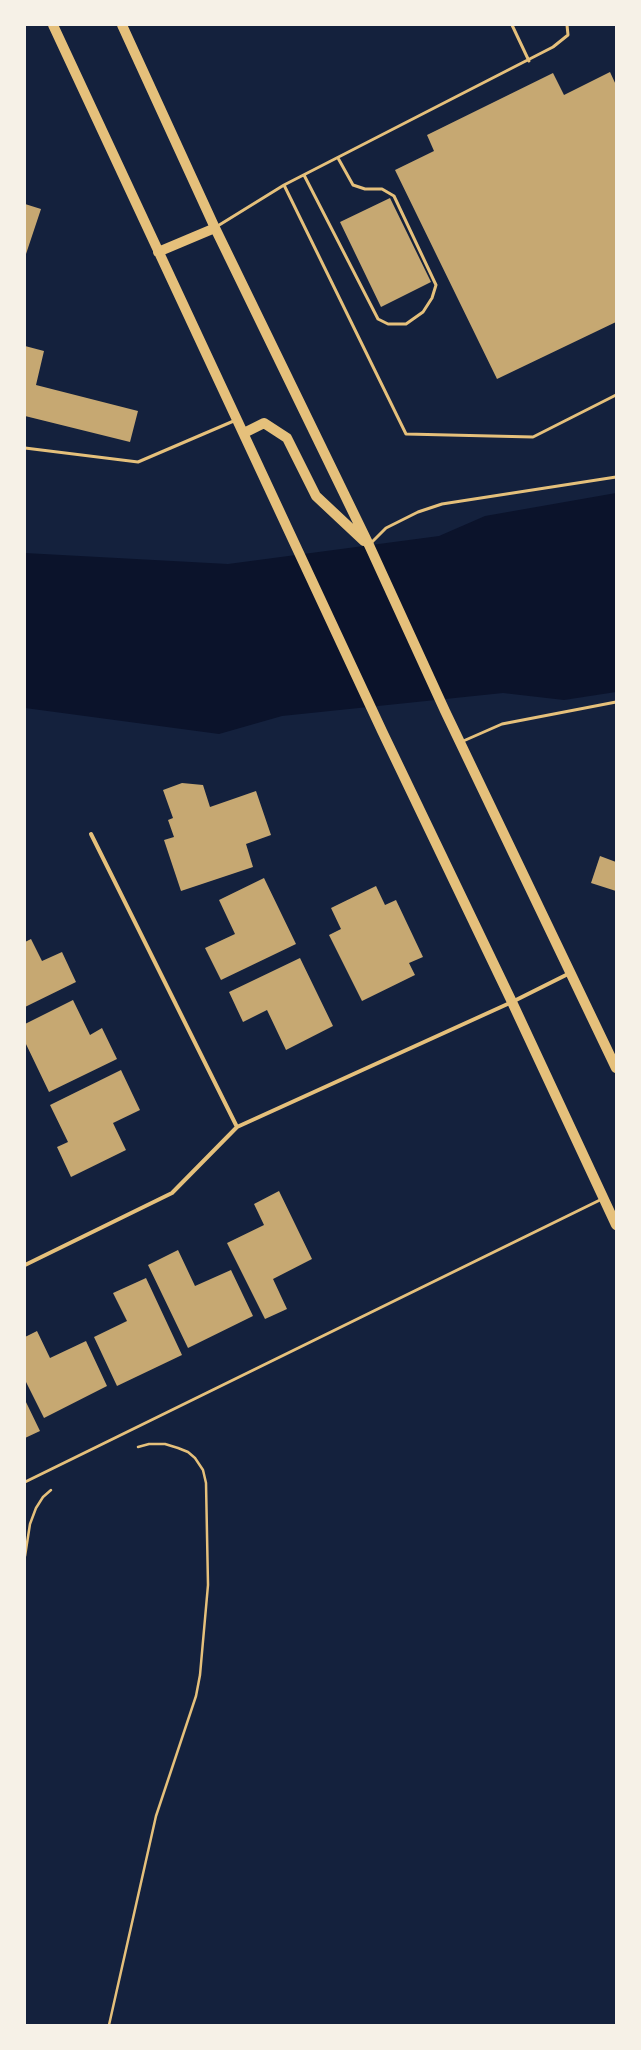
<!DOCTYPE html>
<style>
body{margin:0}
#map{position:relative;width:641px;height:2050px;overflow:hidden;background:#14213d;font-family:Quicksand,sans-serif}
canvas{display:block}
.frame{position:absolute;inset:0;border:26px solid #f6f1e7;pointer-events:none}
</style>
<div id="map">
<canvas width="641" height="2050"></canvas>
<div class="frame"></div>
</div>
<script>
const g = document.querySelector('canvas').getContext('2d');
g.lineJoin = 'round';
function paint(path, color) { g.fillStyle = color; g.fill(path, 'evenodd'); }
const toPath = rows => new Path2D(rows.map(r => 'M' + r).join(''));
function stroke(path, color, width, dash) { g.strokeStyle = color; g.lineWidth = width; g.lineCap = dash ? 'butt' : 'round'; g.setLineDash(dash || []); g.stroke(path); }
paint(toPath([
 [616,493,616,692,564,700,503,693,282,716,219,734,25,708,25,553,228,564,439,536,485,516]
]), '#0b132b');
paint(toPath([
 [610,72,616,85,616,322,497,379,395,170,434,151,427,135,553,73,564,95],
 [390,198,431,282,381,307,340,222],
 [25,204,41,209,25,257],
 [25,346,44,351,36,385,138,411,130,442,25,416],
 [182,783,203,785,210,807,256,791,271,835,246,844,253,867,181,891,164,840,174,837,168,820,173,818,163,790],
 [600,856,616,862,616,891,591,883],
 [264,878,296,944,221,980,205,948,235,934,219,900],
 [376,886,385,905,396,900,423,957,409,963,415,975,362,1001,329,935,341,929,331,908],
 [31,939,42,961,62,952,76,982,25,1007,25,942],
 [300,958,333,1026,286,1050,267,1010,243,1022,229,992],
 [73,1000,90,1035,102,1028,117,1059,49,1092,25,1042,25,1024],
 [121,1070,140,1110,113,1123,126,1150,71,1177,57,1147,68,1142,50,1105],
 [279,1191,312,1259,273,1279,287,1309,265,1319,227,1243,264,1225,254,1204],
 [178,1250,195,1286,231,1270,253,1316,188,1348,148,1265],
 [146,1278,182,1355,117,1386,94,1337,127,1321,113,1293],
 [37,1331,50,1358,86,1341,107,1386,44,1418,25,1380,25,1337],
 [25,1400,40,1431,25,1438]
]), '#c6a872');
stroke(toPath([
 [25,1556,30,1524,36,1508,43,1497,51,1490],
 [109,2025,156,1816,196,1696,200,1675,208,1585,206,1483,203,1470,195,1458,188,1452,178,1448,165,1444,149,1444,138,1447]
]), '#e5c07b', 2.5);
stroke(toPath([
 [512,25,529,61],
 [304,175,378,319,388,324,406,324,423,312,432,298,436,285,394,196,382,189,365,189,353,185,338,158],
 [284,185,406,434,533,437,616,395],
 [216,227,284,185,553,47,568,35,567,25],
 [25,448,138,462,236,420],
 [370,544,386,528,418,512,442,504,616,477],
 [461,742,502,724,616,702],
 [25,1482,602,1199]
]), '#e5c07b', 3);
stroke(toPath([
 [91,834,237,1127],
 [25,1265,172,1193,237,1127,512,1002,570,973]
]), '#e5c07b', 4);
stroke(toPath([
 [53,25,382,731,512,1002,616,1225],
 [122,25,215,228,369,545,445,711,616,1068],
 [158,252,215,228],
 [244,433,264,423,287,438,316,496,364,541]
]), '#e5c07b', 10);
</script>
